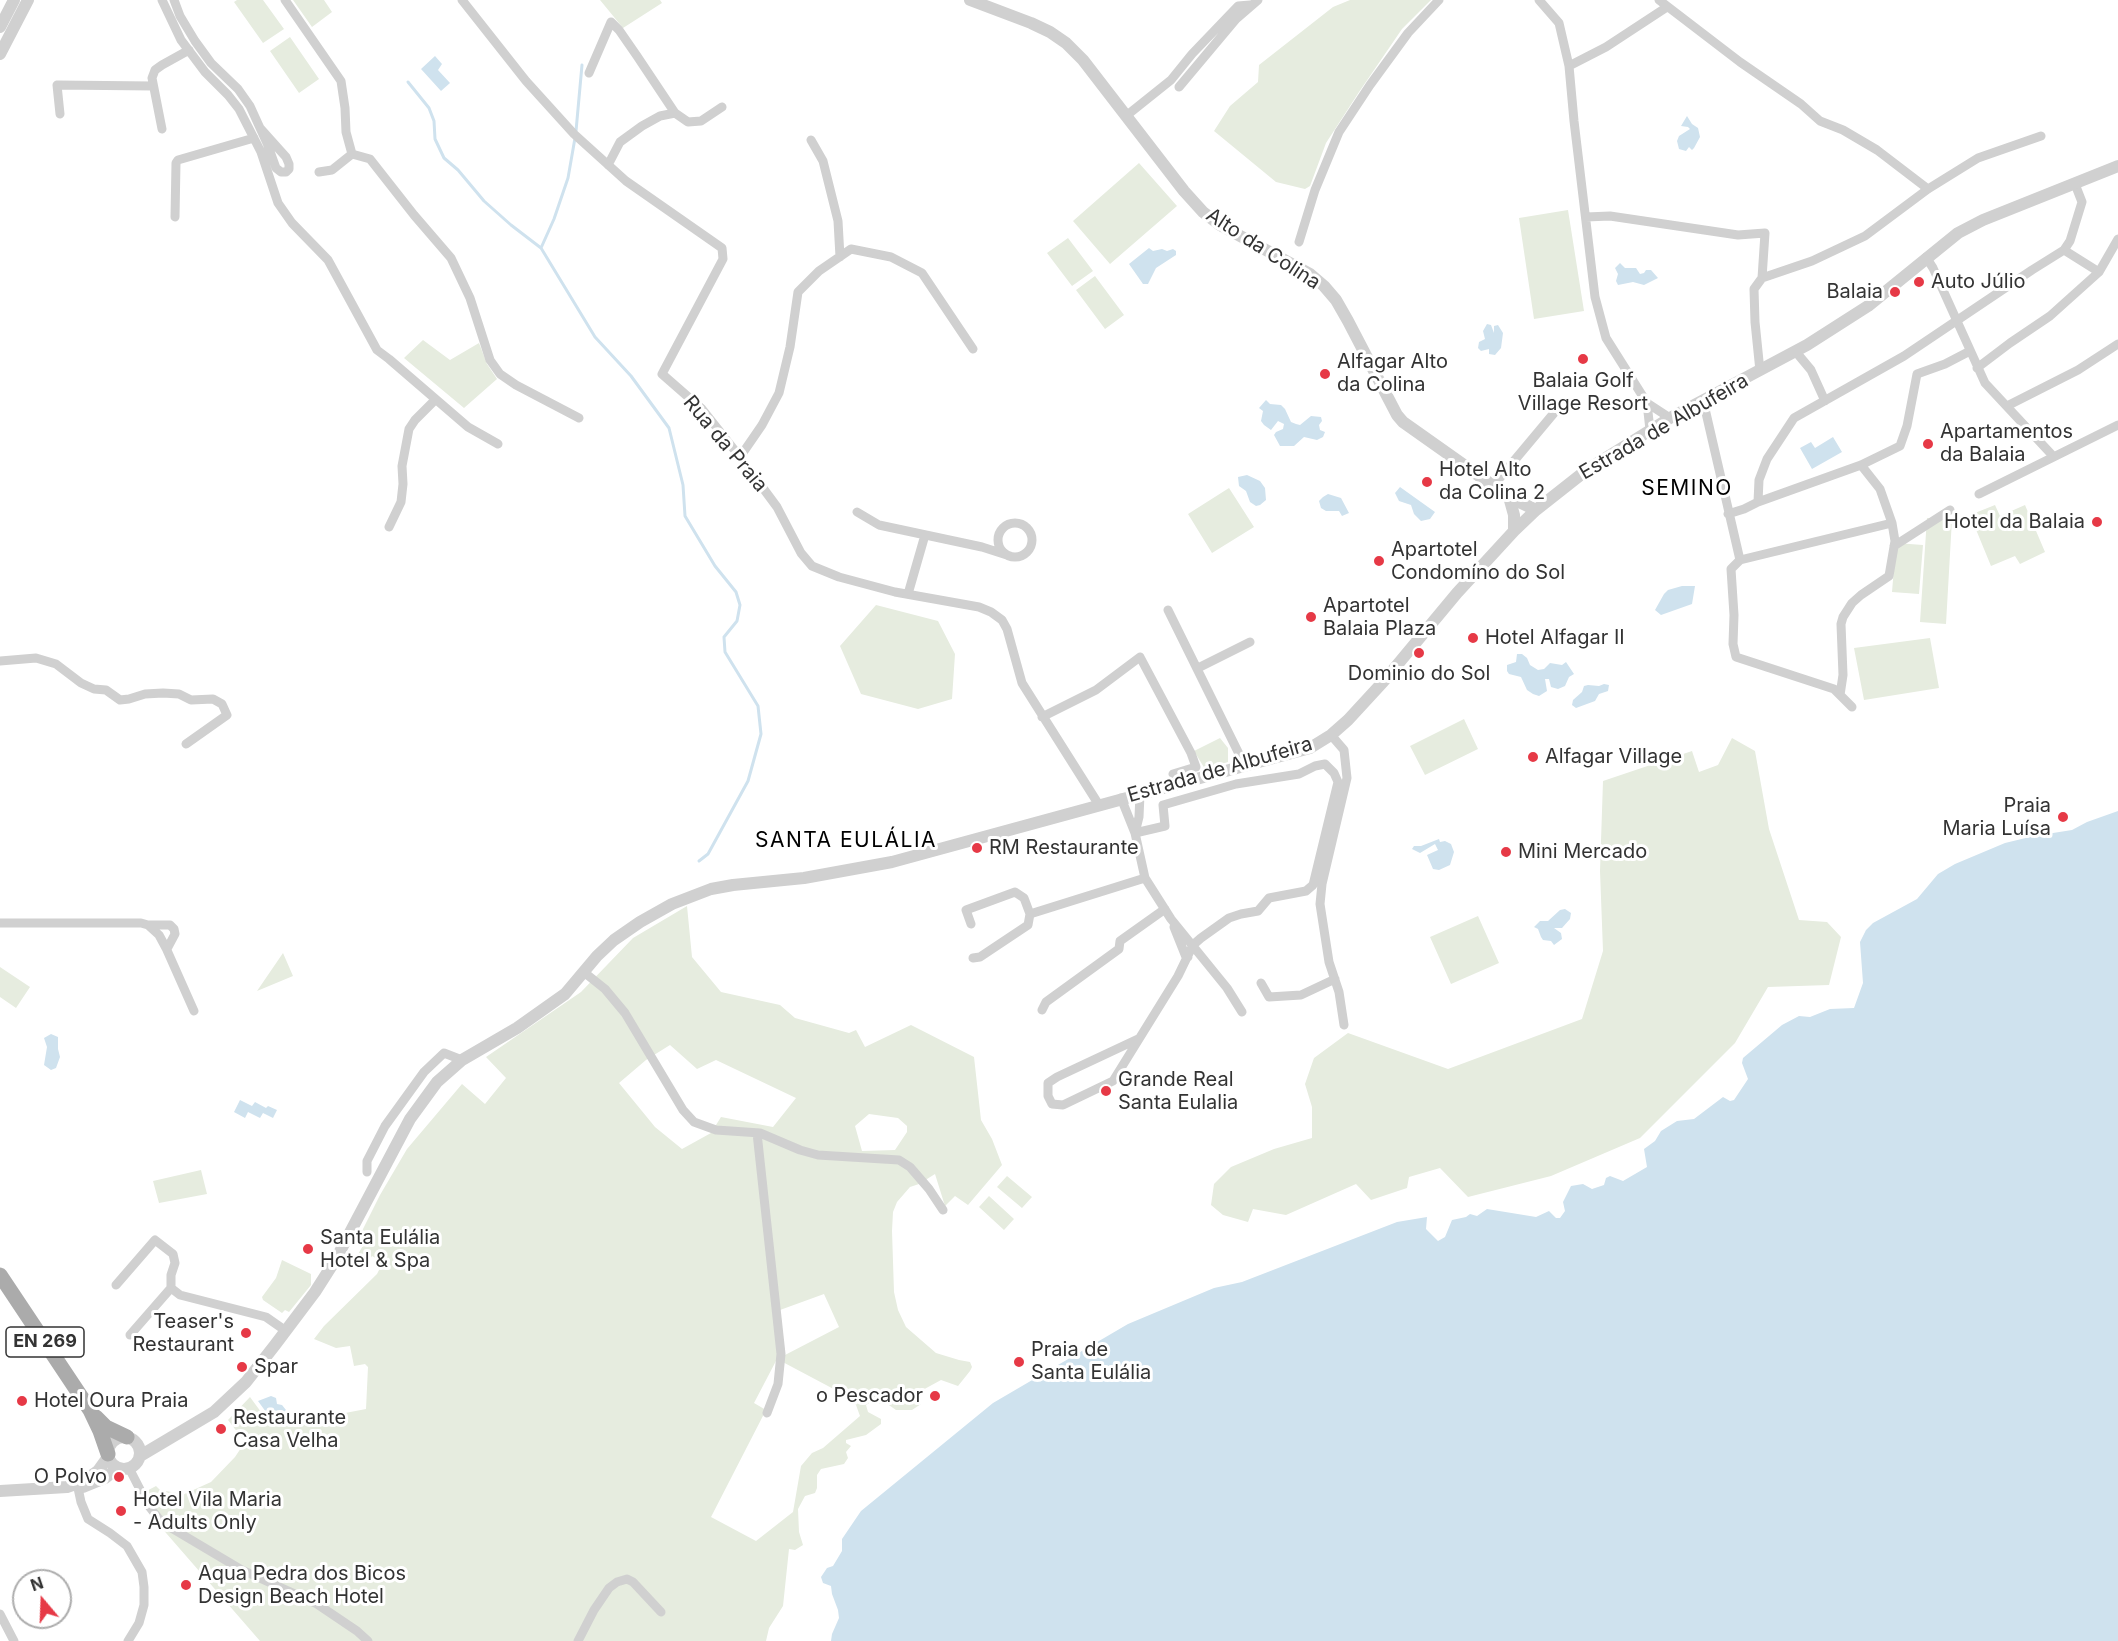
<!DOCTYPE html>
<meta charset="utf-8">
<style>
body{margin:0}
#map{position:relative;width:2118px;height:1641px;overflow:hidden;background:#fff;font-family:Inter,sans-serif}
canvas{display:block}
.north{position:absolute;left:12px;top:1569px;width:60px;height:60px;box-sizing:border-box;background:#fff;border:2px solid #adadad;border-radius:50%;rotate:341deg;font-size:16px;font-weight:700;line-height:24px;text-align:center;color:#333}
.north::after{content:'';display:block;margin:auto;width:21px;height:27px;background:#e63946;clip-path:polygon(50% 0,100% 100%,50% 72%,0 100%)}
</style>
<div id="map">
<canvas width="2118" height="1641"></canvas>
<div class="north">N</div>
</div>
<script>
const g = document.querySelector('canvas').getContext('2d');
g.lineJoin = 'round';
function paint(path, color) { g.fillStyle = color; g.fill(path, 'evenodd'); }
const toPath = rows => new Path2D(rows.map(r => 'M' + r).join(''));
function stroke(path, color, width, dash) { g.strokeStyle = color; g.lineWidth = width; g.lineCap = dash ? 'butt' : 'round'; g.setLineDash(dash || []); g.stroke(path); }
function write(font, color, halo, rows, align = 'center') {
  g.font = font + ' Inter,sans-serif'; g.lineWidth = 6; g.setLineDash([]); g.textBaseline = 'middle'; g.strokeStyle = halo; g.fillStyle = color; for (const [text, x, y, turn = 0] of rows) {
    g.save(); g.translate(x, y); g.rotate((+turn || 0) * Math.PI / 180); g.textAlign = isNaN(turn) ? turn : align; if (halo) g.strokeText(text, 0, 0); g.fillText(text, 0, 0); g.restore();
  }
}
paint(toPath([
 [237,0,263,0,284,29,263,43,234,2],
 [293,0,324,0,332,12,312,27],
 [600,0,660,0,662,3,623,28],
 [1350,0,1431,0,1402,29,1359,92,1326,143,1310,186,1305,189,1276,182,1214,131,1230,106,1258,82,1259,65,1333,7],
 [290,37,319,79,299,93,270,51],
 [1139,163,1177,206,1110,264,1073,221],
 [1568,210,1584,311,1534,319,1519,218],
 [1068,238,1093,271,1072,286,1047,253],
 [1095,276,1124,315,1105,329,1076,290],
 [423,340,450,360,479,343,487,364,497,379,464,408,404,358],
 [1229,488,1254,527,1212,553,1188,514],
 [1995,505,2000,516,2025,505,2045,552,2020,564,2015,556,1991,566,1970,515],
 [1927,518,1952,519,1946,624,1920,622],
 [1896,543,1923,545,1919,594,1892,592],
 [876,605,938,621,955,654,952,699,918,709,861,694,840,646],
 [1930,638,1939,688,1864,700,1854,648],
 [1464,719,1478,749,1425,775,1410,746],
 [1220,738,1228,748,1228,762,1205,769,1194,751],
 [1732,738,1755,751,1769,829,1799,920,1827,922,1841,937,1829,985,1768,987,1735,1043,1640,1138,1551,1176,1468,1197,1440,1168,1409,1177,1407,1188,1371,1200,1356,1184,1286,1215,1253,1209,1248,1222,1223,1215,1211,1205,1214,1184,1231,1167,1274,1149,1312,1138,1312,1107,1305,1084,1314,1058,1348,1033,1448,1069,1582,1019,1603,951,1600,871,1603,781,1692,751,1699,772,1718,765],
 [687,906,692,957,721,992,780,1005,795,1018,849,1033,856,1030,865,1047,911,1025,974,1057,981,1120,992,1139,1002,1165,968,1205,955,1196,945,1206,935,1174,919,1184,910,1187,897,1202,893,1212,892,1231,894,1292,898,1310,906,1327,936,1353,959,1360,970,1362,972,1367,970,1371,958,1386,941,1380,919,1392,921,1404,912,1410,896,1410,886,1403,876,1404,871,1402,866,1405,868,1412,881,1419,881,1424,866,1435,846,1440,846,1443,851,1446,846,1452,848,1458,844,1464,821,1469,817,1475,817,1488,815,1493,805,1496,798,1509,799,1532,803,1545,795,1550,789,1549,783,1606,769,1628,766,1641,260,1641,153,1518,139,1495,156,1486,160,1490,177,1493,180,1496,211,1482,235,1457,245,1442,228,1420,250,1397,272,1427,366,1409,368,1367,365,1364,354,1366,350,1346,336,1348,314,1339,324,1326,377,1274,383,1262,372,1256,364,1270,353,1263,365,1242,358,1239,380,1195,407,1149,462,1084,485,1104,506,1078,486,1057,581,992,633,938],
 [670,1045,697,1069,716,1060,796,1098,773,1127,721,1117,711,1133,682,1149,655,1127,619,1083,646,1060],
 [869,1114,898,1118,907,1126,907,1132,895,1150,862,1151,855,1126],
 [824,1294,839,1327,785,1355,780,1310],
 [777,1359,843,1394,856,1405,860,1416,823,1448,812,1453,801,1466,793,1512,756,1541,711,1517,766,1410,754,1403],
 [1478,916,1499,963,1451,984,1430,937],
 [283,953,293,976,257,991],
 [0,967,30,987,16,1008,0,997],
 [201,1170,207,1194,159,1203,153,1181],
 [1007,1176,1032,1197,1022,1208,997,1187],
 [989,1196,1014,1219,1004,1230,979,1207],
 [282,1260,311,1274,311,1285,289,1312,285,1310,282,1313,263,1300,262,1297,276,1278]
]), '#e6ecdf');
paint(toPath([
 [435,56,442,64,438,70,450,83,441,91,421,69],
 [1687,116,1692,124,1698,128,1700,137,1694,148,1692,150,1689,147,1686,151,1679,149,1677,141,1679,136,1690,129,1688,127,1681,126],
 [1149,248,1153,251,1162,249,1167,251,1173,249,1176,251,1176,255,1156,268,1148,284,1143,284,1129,264],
 [1620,263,1625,268,1636,268,1640,274,1644,273,1646,270,1651,270,1658,278,1644,285,1633,282,1618,285,1616,281,1618,274,1615,268],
 [1487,324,1491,325,1494,333,1494,326,1498,325,1503,333,1501,348,1495,355,1489,354,1489,349,1481,351,1478,348,1479,342,1485,339,1483,331],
 [1266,400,1270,404,1281,405,1285,409,1291,422,1296,424,1300,425,1311,416,1321,417,1322,421,1319,425,1320,430,1325,432,1323,437,1317,440,1304,437,1294,446,1280,446,1274,435,1276,432,1283,429,1284,424,1278,421,1271,430,1264,425,1261,421,1263,411,1259,408],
 [1833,437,1842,452,1812,469,1800,448,1811,442,1815,448],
 [1247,475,1260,481,1265,488,1266,500,1260,505,1256,506,1250,502,1246,491,1239,486,1238,477],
 [1400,487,1435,512,1430,519,1421,521,1414,514,1411,505,1399,501,1395,493],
 [1328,494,1341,498,1349,513,1342,516,1339,511,1326,511,1321,508,1319,501,1323,497],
 [1682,586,1695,586,1692,604,1661,615,1655,610,1664,594,1668,590],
 [1517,654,1522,654,1527,658,1530,665,1538,670,1544,669,1550,663,1562,665,1566,662,1574,674,1569,677,1565,686,1558,689,1551,687,1549,679,1545,679,1547,691,1539,696,1533,694,1527,690,1521,677,1509,674,1507,671,1507,665,1516,662],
 [1604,684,1609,685,1608,691,1599,694,1595,701,1576,708,1572,705,1573,700,1582,692,1584,686,1588,685,1599,686],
 [2118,811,2118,1641,831,1641,832,1634,839,1618,838,1610,832,1594,831,1586,823,1583,821,1577,827,1568,833,1566,842,1551,842,1539,861,1511,993,1403,1128,1324,1214,1288,1242,1282,1397,1222,1427,1217,1426,1229,1438,1241,1445,1237,1452,1220,1466,1217,1470,1214,1477,1216,1487,1209,1536,1217,1549,1211,1556,1218,1560,1218,1565,1211,1563,1202,1571,1186,1583,1184,1592,1189,1604,1185,1606,1178,1610,1176,1623,1181,1647,1167,1644,1149,1655,1141,1661,1131,1677,1121,1694,1119,1723,1097,1730,1101,1734,1100,1748,1079,1742,1063,1743,1058,1782,1025,1799,1016,1810,1017,1830,1009,1854,1008,1863,983,1860,942,1866,930,1873,923,1917,899,1938,874,1955,864,2005,843,2034,836,2072,830,2087,822],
 [1439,839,1440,842,1445,841,1451,844,1454,852,1450,865,1439,870,1433,869,1427,855,1438,850,1435,844,1420,853,1412,849,1414,846,1421,846],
 [1565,909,1571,913,1570,919,1562,928,1554,928,1561,933,1562,939,1554,945,1551,941,1543,940,1541,937,1538,929,1534,927,1540,921,1548,921,1560,910],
 [51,1034,58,1037,58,1049,60,1057,56,1068,51,1070,44,1065,47,1047,44,1038],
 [240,1100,252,1106,255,1102,266,1108,268,1106,277,1110,273,1118,263,1113,260,1118,248,1112,245,1118,234,1112],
 [271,1396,276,1398,277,1404,282,1405,286,1410,284,1415,279,1419,271,1419,258,1401]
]), '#cfe2ee');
stroke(toPath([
 [408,82,429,108,434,121,435,139,444,158,458,170,484,201,511,225,541,248],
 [576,131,582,65],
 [575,138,568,178,554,219,541,248,595,337,631,376,669,428,683,485,685,516,715,566,736,592,740,605,737,621,724,637,725,652,758,706,761,734,748,781,708,854,699,861]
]), '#cfe2ee', 3);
stroke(toPath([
 [162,0,181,40,205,72,228,95,239,109,261,152,278,203,292,223,328,260,377,350,389,359,468,427,498,444],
 [174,0,180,16,195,41,211,63,238,89,250,106,260,128,267,143,276,168,281,172,286,172,289,169,289,164,286,157,260,128],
 [285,0,341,81,345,108,346,132,352,154,370,159,414,215,451,258,470,298,490,360,500,374,516,385,579,418],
 [462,0,526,81,574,134,626,181,722,248,723,259,662,374,702,409,740,457,777,507,801,553,812,566,839,577,895,592,979,607,991,612,1002,620,1007,629,1022,683,1099,805],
 [1539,0,1559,23,1569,66,1574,121,1595,297,1606,338,1647,403,1650,430],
 [1659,0,1740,62,1801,104,1820,121,1843,130,1877,150,1928,189],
 [1569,66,1606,47,1667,7],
 [589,73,611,22,619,30,637,56,675,113,660,116,642,126,620,142,608,165],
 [1179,87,1236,19,1258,0],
 [675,113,688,122,701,121,722,107],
 [60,114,57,85,153,86],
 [1126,116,1171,80,1192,54,1238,6,1250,5],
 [162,129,152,78,155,70,162,65,189,50],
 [811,140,823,161,838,221,840,257],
 [319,172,332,170,352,154],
 [175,217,176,163,178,160,254,138],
 [1586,217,1610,216,1738,235,1765,233,1762,278],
 [1299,242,1315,190,1339,132,1370,85,1408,33,1439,0],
 [2064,250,2099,272],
 [1926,257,1933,268,1985,383,2053,456],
 [1796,352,1811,370,1825,401],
 [1977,368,2010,343,2050,316,2099,272,2118,239],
 [1760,371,1755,322,1754,289,1762,278,1812,261,1865,236,1928,189,1978,158,2041,136],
 [1703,400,1740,560],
 [1647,403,1670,418],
 [2007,406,2078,370,2118,344],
 [740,457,762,425,779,393,790,347,798,292,819,271,851,249,891,257,922,273,973,349],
 [1493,486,1554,413],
 [1979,494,2118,425],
 [1758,502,1759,480,1767,459,1794,418,1904,356,2032,270,2064,250,2070,241,2082,202,2075,184],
 [857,512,879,525,982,547,1010,556],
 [1728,514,1744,509,1758,502,1861,465,1900,446,1907,426,1917,374,1945,364,1970,351],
 '998 540a17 17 0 1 1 34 0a17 17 0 1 1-34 0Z',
 [389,527,401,502,403,484,402,466,409,429,415,420,435,400],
 [1894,546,1950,510],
 [908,594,925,535],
 [1168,610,1245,766],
 [0,661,36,658,56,664,81,683,94,689,106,690,120,700,129,699,145,694,163,693,179,694,191,700,213,699,222,704,227,715,186,744],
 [1198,668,1250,642],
 [1840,695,1843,675,1841,624,1843,617,1852,603,1861,595,1889,576,1895,541,1892,523],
 [1852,707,1834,689,1736,657,1733,644,1734,615,1731,569,1740,560,1892,523,1880,489,1861,465],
 [1042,717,1096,690,1140,657,1191,753,1196,767,1173,774],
 [1331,735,1344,750,1347,778,1322,884,1320,904,1329,962,1339,992,1344,1025],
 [1121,798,1135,833,1145,878,1171,919,1227,988,1242,1012],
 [1135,833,1165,826,1163,805,1236,784,1299,774,1315,766,1325,764,1334,773,1338,782,1313,885,1306,891,1269,898,1258,911,1241,914,1229,918,1201,938,1193,945,1178,976,1113,1081,1063,1105,1052,1104,1048,1096,1048,1083,1057,1077,1138,1039],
 [1135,833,1139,817,1140,794],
 [0,923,141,923,148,925,159,935,166,948,194,1011],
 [971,924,966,910,1015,892,1024,898,1030,914],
 [148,925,170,925,174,929,175,934,167,949],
 [1174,927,1186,957,1188,957],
 [973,958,980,957,1028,925,1030,914,1145,878],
 [585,973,605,989,625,1013,683,1110,694,1122,716,1130,760,1133,800,1150,818,1155,899,1160,910,1167,929,1189,943,1210],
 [1261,983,1269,997,1301,995,1335,979],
 [1042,1010,1046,1002,1119,949,1120,941,1165,909],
 [757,1133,781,1354,778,1384,767,1413],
 [367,1172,367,1161,385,1126,424,1072,444,1053,462,1060],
 [116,1285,155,1240,173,1254,175,1263,171,1275,171,1288,180,1295,266,1317,286,1331],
 [130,1335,171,1288],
 [129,1468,148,1505,159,1519,173,1529,242,1570,317,1604,357,1631,368,1641],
 [78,1488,81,1502,88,1519,110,1533,127,1546,142,1572,144,1587,144,1605,139,1623,128,1641],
 [0,1614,14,1641],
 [578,1641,594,1610,609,1588,617,1582,627,1579,633,1582,661,1612]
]), '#d0d0d0', 9);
stroke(toPath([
 [970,0,1031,23,1050,32,1066,43,1083,60,1184,191,1203,212,1220,225,1310,274,1324,286,1336,300,1348,321,1397,415,1403,422,1509,497,1536,510],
 [0,27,14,0],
 [0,54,28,0],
 [1509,497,1514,515,1514,531],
 '108 1453a16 16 0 1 1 32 0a16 16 0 1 1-32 0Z',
 [140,1456,214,1412,246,1382,275,1345,315,1292,336,1259,410,1119,437,1082,462,1060,517,1028,565,994,597,956,614,940,640,922,672,904,711,889,733,885,804,878,892,862,1310,748,1331,735,1348,720,1383,682,1457,593,1514,531,1536,510,1588,469,1670,418,1807,345,1868,306,1958,233,1983,220,2118,166],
 [83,1487,105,1478,118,1468],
 [0,1491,67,1487,84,1481,98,1471,108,1457]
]), '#d0d0d0', 12);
stroke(toPath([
 [0,1275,90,1410,100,1431,108,1454],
 [96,1417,106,1427,127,1437]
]), '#ababab', 15);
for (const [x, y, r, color] of [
 [1919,282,6,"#e63946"],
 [1895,292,6,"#e63946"],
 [1583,359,6,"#e63946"],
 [1325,374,6,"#e63946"],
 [1928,444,6,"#e63946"],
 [1427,482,6,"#e63946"],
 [2097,522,6,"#e63946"],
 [1379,561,6,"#e63946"],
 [1311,617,6,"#e63946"],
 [1473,638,6,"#e63946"],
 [1419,653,6,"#e63946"],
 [1533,757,6,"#e63946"],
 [2063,817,6,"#e63946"],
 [977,848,6,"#e63946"],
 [1506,852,6,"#e63946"],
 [1106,1091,6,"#e63946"],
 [308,1249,6,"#e63946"],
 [246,1333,6,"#e63946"],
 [1019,1362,6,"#e63946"],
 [242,1367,6,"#e63946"],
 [935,1396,6,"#e63946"],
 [22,1401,6,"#e63946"],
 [221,1429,6,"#e63946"],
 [119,1477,6,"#e63946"],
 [121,1511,6,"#e63946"],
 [186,1585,6,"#e63946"]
]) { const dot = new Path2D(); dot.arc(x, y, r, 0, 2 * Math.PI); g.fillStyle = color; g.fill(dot); stroke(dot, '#fff', 2); }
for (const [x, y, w] of [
 [45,1342,78]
]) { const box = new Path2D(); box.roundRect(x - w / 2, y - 15, w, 30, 4.5); g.fillStyle = '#fff'; g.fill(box); stroke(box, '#333', 1.5); }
write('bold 18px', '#333', null, [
 ["EN 269",45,1342]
]);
write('20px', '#333', '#fff', [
 ["Alto da Colina",1263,249,33],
 ["Estrada de Albufeira",1664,427,-30],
 ["Rua da Praia",725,444,50],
 ["Estrada de Albufeira",1220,770,-16]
]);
write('20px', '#333', '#fff', [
 ["Auto Júlio",1931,282],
 ["Balaia",1883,292,"right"],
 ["Alfagar Alto",1337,362],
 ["da Colina",1337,385],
 ["Balaia Golf",1583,381,"center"],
 ["Village Resort",1583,404,"center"],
 ["Apartamentos",1940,432],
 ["da Balaia",1940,455],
 ["Hotel Alto",1439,470],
 ["da Colina 2",1439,493],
 ["Hotel da Balaia",2085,522,"right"],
 ["Apartotel",1391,550],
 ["Condomíno do Sol",1391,573],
 ["Apartotel",1323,606],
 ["Balaia Plaza",1323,629],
 ["Hotel Alfagar II",1485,638],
 ["Dominio do Sol",1419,674,"center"],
 ["Alfagar Village",1545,757],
 ["Praia",2051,806,"right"],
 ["Maria Luísa",2051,829,"right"],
 ["RM Restaurante",989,848],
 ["Mini Mercado",1518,852],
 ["Grande Real",1118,1080],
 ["Santa Eulalia",1118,1103],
 ["Santa Eulália",320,1238],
 ["Hotel & Spa",320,1261],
 ["Teaser's",234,1322,"right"],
 ["Restaurant",234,1345,"right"],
 ["Praia de",1031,1350],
 ["Santa Eulália",1031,1373],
 ["Spar",254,1367],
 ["o Pescador",923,1396,"right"],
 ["Hotel Oura Praia",34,1401],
 ["Restaurante",233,1418],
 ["Casa Velha",233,1441],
 ["O Polvo",107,1477,"right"],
 ["Hotel Vila Maria",133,1500],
 ["- Adults Only",133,1523],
 ["Aqua Pedra dos Bicos",198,1574],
 ["Design Beach Hotel",198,1597]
], 'left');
g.letterSpacing = '1.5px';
write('21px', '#000', '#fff', [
 ["SEMINO",1687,489],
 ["SANTA EULÁLIA",846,841]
]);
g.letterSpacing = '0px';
</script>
